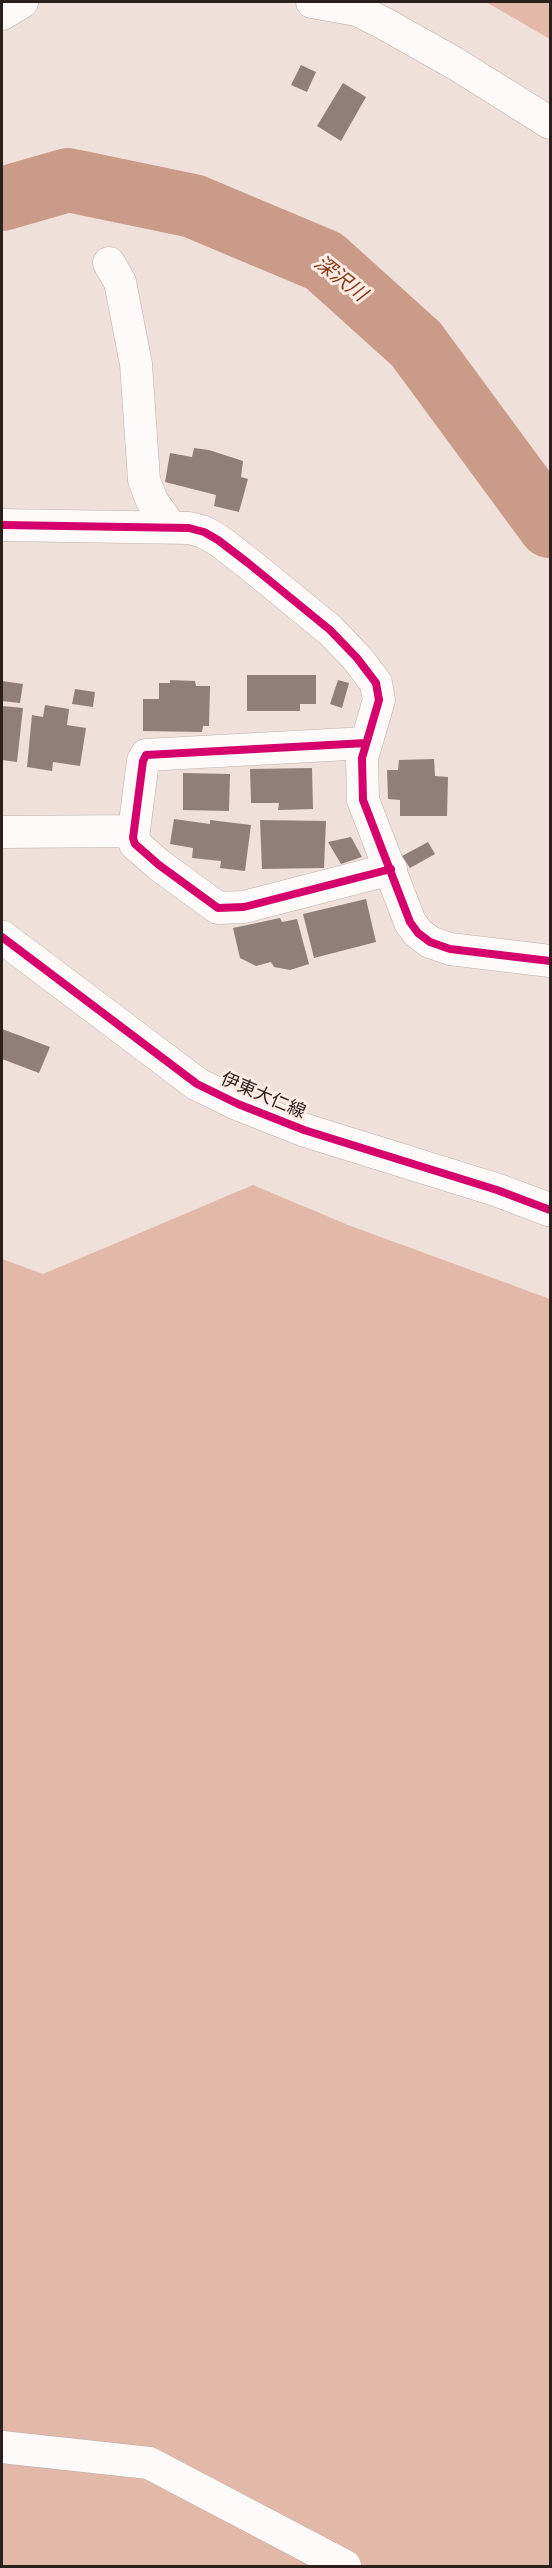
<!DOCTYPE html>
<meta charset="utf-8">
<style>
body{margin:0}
#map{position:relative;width:552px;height:2568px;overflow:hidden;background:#f0e0da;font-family:"Fira Sans Condensed",sans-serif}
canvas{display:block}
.frame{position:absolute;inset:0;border:3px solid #2b201c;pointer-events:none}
</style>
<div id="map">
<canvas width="552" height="2568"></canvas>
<div class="frame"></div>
</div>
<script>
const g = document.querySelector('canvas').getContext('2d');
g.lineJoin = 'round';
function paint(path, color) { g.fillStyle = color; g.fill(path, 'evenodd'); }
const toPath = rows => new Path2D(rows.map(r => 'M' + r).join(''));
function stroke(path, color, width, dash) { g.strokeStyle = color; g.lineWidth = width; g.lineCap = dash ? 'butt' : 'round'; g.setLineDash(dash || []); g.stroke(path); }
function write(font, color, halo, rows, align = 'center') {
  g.font = font + ' "Fira Sans Condensed","Noto Sans JP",sans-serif'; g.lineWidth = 6; g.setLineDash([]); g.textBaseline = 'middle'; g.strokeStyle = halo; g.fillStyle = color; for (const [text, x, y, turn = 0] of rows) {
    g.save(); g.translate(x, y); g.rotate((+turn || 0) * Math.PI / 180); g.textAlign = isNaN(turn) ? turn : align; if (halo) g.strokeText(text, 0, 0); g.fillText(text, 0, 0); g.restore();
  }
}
paint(toPath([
 [486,2,550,2,550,39],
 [253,1185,348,1225,550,1299,550,2566,2,2566,2,1259,43,1274]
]), '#e2b8a8');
stroke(toPath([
 [2,199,68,180,193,206,324,261,416,344,550,526]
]), '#cb9b8a', 64);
paint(toPath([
 [301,65,316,72,307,92,291,85],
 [343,83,366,97,341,141,317,126],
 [194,448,209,450,243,461,241,477,248,479,239,512,214,506,216,495,165,482,170,453,192,457],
 [247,675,316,675,316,704,300,704,300,711,247,711],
 [170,680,195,681,196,686,210,686,209,726,203,726,202,732,143,731,143,699,159,699,159,683,170,683],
 [338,680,349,683,342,708,330,704],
 [2,681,23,684,20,703,2,701],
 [75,689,95,692,93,707,72,704],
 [45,705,69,709,67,725,86,728,80,766,53,762,52,771,27,767,32,715,43,717],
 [2,706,23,708,17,762,2,760],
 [434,759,435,776,448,777,447,816,400,816,400,800,388,799,387,770,398,770,399,760],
 [312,768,313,809,278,810,279,803,251,803,250,769],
 [183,773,230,774,229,811,183,810],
 [174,819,210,824,210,820,251,825,245,871,220,868,221,861,192,858,193,848,170,844],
 [260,820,326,821,324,868,262,869],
 [351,837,362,857,341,864,328,842],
 [428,842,435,854,410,868,402,856],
 [366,899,376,942,314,958,303,914],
 [280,918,282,922,297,919,309,964,290,970,274,967,271,962,256,966,240,958,233,928],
 [2,1029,50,1047,39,1073,2,1059]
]), '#907f78');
const street = toPath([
 [312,2,357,10,385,24,456,64,550,123],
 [2,14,22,2],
 [109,263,120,282,136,364,144,480,152,501,170,526],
 [2,525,189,528,204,532,218,540,248,563,330,630,357,658,376,683,379,700,362,758,363,800,410,922,418,933,430,942,450,949,550,961],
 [366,743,146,755,143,761,133,838,135,844,159,865,218,908,244,907,391,869],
 [2,832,134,831],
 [2,2447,149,2463,345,2566]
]);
const primary = toPath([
 [2,937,197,1084,238,1104,304,1130,497,1190,550,1210]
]);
stroke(street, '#bbafaa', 33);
stroke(primary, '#bbafaa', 34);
stroke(street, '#fdfaf9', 32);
stroke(primary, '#fdfaf9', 33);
stroke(toPath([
 [2,525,189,528,204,532,218,540,248,563,330,630,357,658,376,683,379,700,362,758,363,800,410,922,418,933,430,942,450,949,550,961],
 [366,743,146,755,143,761,133,838,135,844,159,865,218,908,244,907,391,869],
 [2,937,197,1084,238,1104,304,1130,497,1190,550,1210]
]), '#d6006c', 8);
write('18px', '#2b201c', '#feece5', [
 ["伊東大仁線",263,1096,23]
]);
write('italic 20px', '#873a1a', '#feece5', [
 ["深沢川",340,279,38]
]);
</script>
